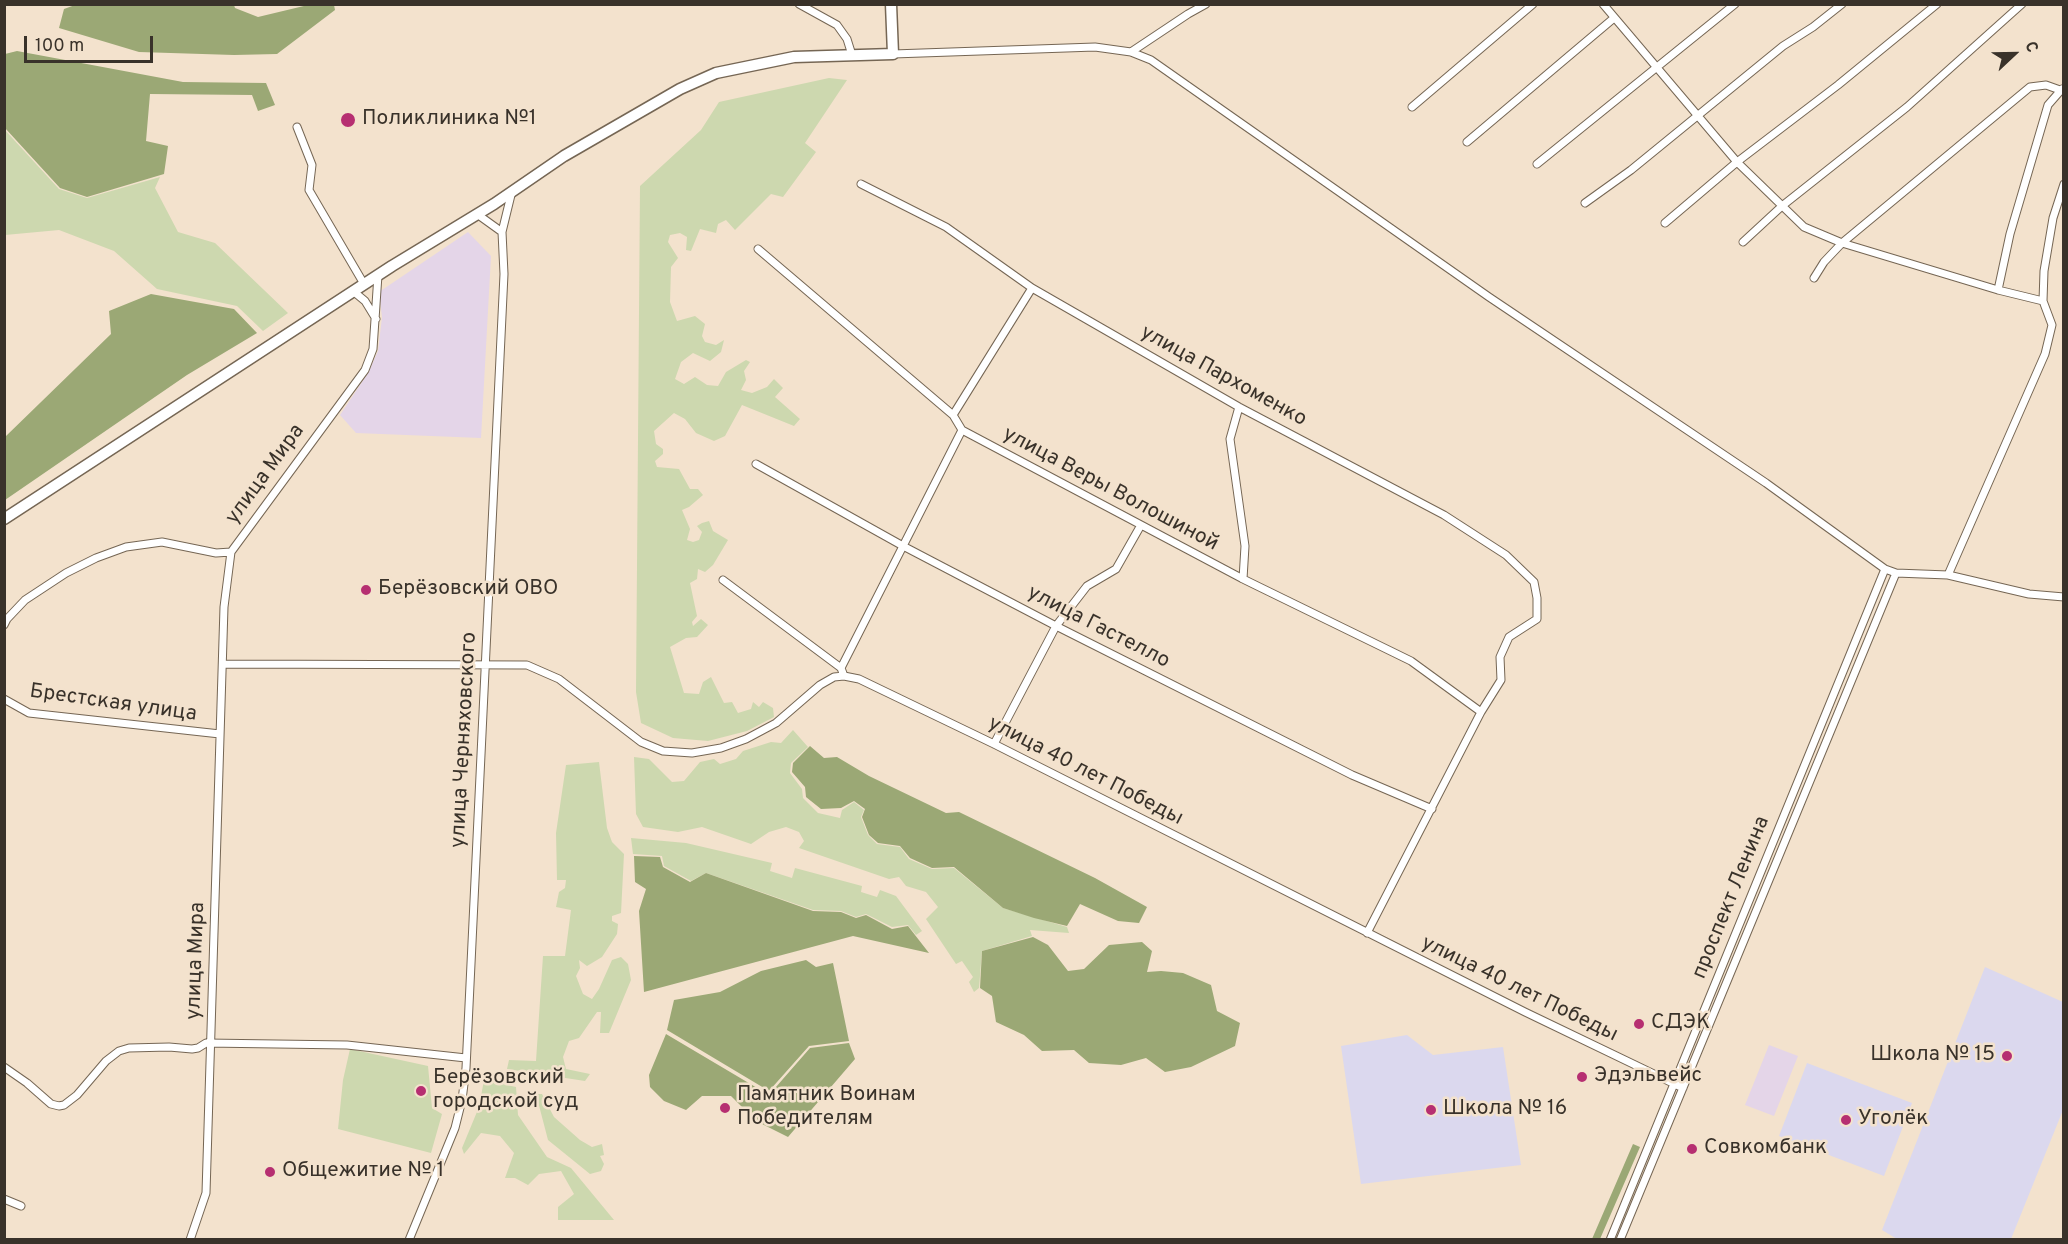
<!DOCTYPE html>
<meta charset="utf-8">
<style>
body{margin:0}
#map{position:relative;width:2068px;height:1244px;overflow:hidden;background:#f3e2cd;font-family:Overpass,sans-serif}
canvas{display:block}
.frame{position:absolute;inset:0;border:6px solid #39322a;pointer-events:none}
.north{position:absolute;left:1984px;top:24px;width:60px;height:60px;-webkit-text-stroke:4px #f3e2cd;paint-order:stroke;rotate:68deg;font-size:16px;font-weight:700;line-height:24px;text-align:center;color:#39322a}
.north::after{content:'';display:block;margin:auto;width:21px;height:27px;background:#39322a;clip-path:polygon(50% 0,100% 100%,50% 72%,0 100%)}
.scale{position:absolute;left:24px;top:36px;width:129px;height:27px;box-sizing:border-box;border:3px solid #39322a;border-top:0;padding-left:8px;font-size:18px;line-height:21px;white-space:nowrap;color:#39322a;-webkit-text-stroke:4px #f3e2cd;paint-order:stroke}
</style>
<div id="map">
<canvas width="2068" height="1244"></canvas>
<div class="frame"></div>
<div class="north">С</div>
<div class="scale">100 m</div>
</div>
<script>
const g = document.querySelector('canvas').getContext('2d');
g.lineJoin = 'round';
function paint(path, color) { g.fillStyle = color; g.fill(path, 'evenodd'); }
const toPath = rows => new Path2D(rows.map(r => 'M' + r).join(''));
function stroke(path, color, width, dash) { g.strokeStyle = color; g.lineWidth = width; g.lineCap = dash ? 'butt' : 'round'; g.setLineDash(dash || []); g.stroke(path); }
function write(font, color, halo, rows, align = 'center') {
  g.font = font + ' Overpass,sans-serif'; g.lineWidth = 5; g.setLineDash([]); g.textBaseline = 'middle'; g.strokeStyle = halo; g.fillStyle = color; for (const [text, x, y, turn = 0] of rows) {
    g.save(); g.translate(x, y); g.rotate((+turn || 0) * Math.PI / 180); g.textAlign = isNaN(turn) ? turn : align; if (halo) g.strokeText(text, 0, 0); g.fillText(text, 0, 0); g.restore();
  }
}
paint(toPath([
 [468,232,491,256,481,438,356,433,340,415,368,373,378,351,382,317,379,292],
 [1769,1045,1798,1056,1774,1116,1745,1105]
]), '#e4d5e8');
paint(toPath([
 [1985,967,2063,1002,2063,1110,2011,1239,1897,1239,1882,1230],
 [1407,1035,1433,1055,1503,1047,1521,1165,1361,1184,1341,1046],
 [1807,1063,1912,1103,1884,1176,1779,1136]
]), '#dbd8ee');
paint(toPath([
 [829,78,847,80,805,143,816,152,783,197,771,194,735,230,726,220,718,224,716,233,700,229,691,251,686,250,687,237,680,233,670,235,668,242,678,258,671,267,670,302,677,321,695,316,705,324,702,336,705,342,716,345,724,340,721,352,710,361,693,353,681,362,675,379,684,384,695,377,707,385,718,386,726,372,746,360,750,362,744,371,746,380,741,390,752,393,767,387,774,379,783,388,775,397,800,419,794,426,742,405,725,436,714,441,696,433,685,419,674,413,654,431,656,444,663,449,663,454,655,461,657,467,679,469,690,489,698,489,703,495,689,507,682,510,690,529,687,540,693,542,699,540,702,532,697,526,702,523,709,521,713,531,728,540,713,565,705,572,698,569,697,579,690,583,697,616,692,622,693,626,701,619,708,625,697,637,686,638,670,647,684,693,699,694,703,682,711,677,724,703,732,702,738,713,751,709,753,702,759,707,763,702,773,708,774,717,747,731,708,741,673,738,641,723,636,692,640,186,701,130,719,102],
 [4,129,59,189,87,198,160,177,155,188,178,232,215,243,288,313,263,331,237,306,157,289,114,251,59,230,5,235],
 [793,730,808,747,791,763,790,773,802,789,803,798,818,813,840,818,842,810,854,802,864,810,861,817,868,835,877,844,900,847,909,859,932,869,954,868,1003,908,1067,927,1069,933,1030,930,1032,936,982,951,979,988,974,992,969,982,973,977,962,961,956,964,926,919,938,907,926,892,906,886,899,877,889,879,799,848,804,841,799,832,786,827,769,832,751,844,702,827,678,832,643,827,636,814,634,757,649,759,672,782,684,781,700,762,714,759,720,764,736,759,743,751,771,742,781,743],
 [599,762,607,828,612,842,624,854,621,913,612,916,612,921,618,924,617,934,602,957,587,966,579,960,580,968,576,976,583,994,592,999,599,989,612,960,621,957,628,964,631,980,609,1033,600,1033,601,1012,597,1012,579,1038,569,1041,563,1057,566,1069,590,1074,585,1081,507,1069,509,1060,536,1061,543,956,565,956,571,910,556,907,559,892,565,888,566,880,557,880,556,833,566,765],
 [631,838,686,843,772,863,770,871,792,878,795,868,862,886,861,892,877,897,880,890,896,896,922,931,916,935,908,925,892,927,866,914,856,917,841,911,813,910,706,873,691,881,664,866,662,856,633,854],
 [350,1049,428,1066,432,1108,442,1114,431,1153,338,1129,343,1080],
 [484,1080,516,1087,518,1115,547,1157,571,1168,614,1220,558,1220,558,1207,574,1194,561,1171,539,1174,528,1185,515,1178,505,1178,514,1153,500,1136,481,1133,464,1154,462,1148,479,1107],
 [536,1094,542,1094,554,1117,580,1140,592,1147,602,1144,604,1155,600,1156,604,1164,601,1171,590,1174,548,1140]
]), '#cdd8af');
paint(toPath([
 [75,5,234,5,235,8,258,17,308,5,334,5,335,10,277,54,234,55,139,52,59,28,64,9],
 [17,51,183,82,266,83,275,105,258,111,252,95,150,94,146,141,168,146,164,174,87,197,60,188,5,128,5,54],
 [151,294,234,309,257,333,187,375,5,500,5,437,111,334,109,311],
 [810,746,824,758,837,757,869,776,946,813,959,812,1095,878,1147,907,1139,923,1118,921,1080,904,1067,926,1034,918,1003,908,954,867,932,868,910,858,900,846,878,843,869,835,862,817,865,809,854,801,841,808,821,809,806,797,805,787,792,772,793,763],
 [634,856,660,857,663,867,690,882,706,873,813,911,841,912,856,918,866,915,892,929,908,926,929,953,853,936,644,992,639,911,646,889,635,882],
 [1033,937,1048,945,1068,971,1084,969,1109,945,1142,942,1152,951,1147,972,1161,971,1183,973,1211,985,1217,1011,1240,1023,1235,1046,1191,1067,1165,1072,1146,1058,1121,1065,1089,1063,1074,1050,1042,1051,1024,1035,996,1022,992,996,980,988,982,951],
 [806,960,816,967,833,963,849,1041,809,1046,769,1091,667,1030,674,1000,720,992,761,971],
 [666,1034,769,1095,810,1048,849,1043,855,1059,788,1137,756,1121,731,1096,702,1096,686,1110,664,1101,650,1087,649,1075],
 [1633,1144,1640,1147,1600,1239,1592,1239]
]), '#9ba875');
const street = toPath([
 [799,4,837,25,847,39,852,55],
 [1603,4,1737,162,1804,227,1842,243,1998,290,2043,301],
 [1131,52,1188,14,1206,4],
 [893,54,1095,47,1131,52,1151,60,1489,297,1766,483,1885,569,1896,573,1948,575,2029,594,2064,597],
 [1412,107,1533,4],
 [297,127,312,165,309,190,364,284],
 [1467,142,1614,18],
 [1537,164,1735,4],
 [861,184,946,227,1032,288,1239,407,1444,515,1506,555,1534,582,1537,598,1537,619,1509,637,1500,657,1501,680,1481,712,1367,933],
 [1585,203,1631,170,1783,46,1813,27,1842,4],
 [1665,223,1737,162,1838,85,1937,4],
 [502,232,512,191],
 [1743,242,1782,206,1907,107,2022,4],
 [758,249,953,415,962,430,1243,579,1411,661,1481,712],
 [1814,278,1824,262,1842,243,2030,87,2046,85,2060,90],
 [1998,290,2010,234,2048,105,2062,89],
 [353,291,365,301,376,319],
 [1239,407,1230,439,1245,546,1243,579],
 [953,415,1032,288],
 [756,464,903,546,1056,626,1352,775,1432,809],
 [1948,575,2045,354,2052,325,2043,301,2044,271,2053,218,2064,184],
 [723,580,841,668],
 [4,625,7,619,25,600,66,573,96,558,126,547,162,542,216,553,231,552],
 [223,664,527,665,559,679,641,742,663,751,692,753,721,748,746,739,776,723,820,685,834,677,844,676,859,679,994,744,1525,1012,1683,1088],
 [844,676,841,668,962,430],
 [4,699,29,713,220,734],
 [994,744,1056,626,1087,586,1116,569,1141,525],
 [4,1067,27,1083,51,1104,59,1106,64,1105,77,1095,106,1061,119,1051,129,1048,169,1047,192,1049,198,1048,206,1043,347,1045,466,1058],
 [4,1199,21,1206],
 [190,1240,206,1193,224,607,231,552,365,370,373,349,378,275],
 [409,1240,455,1128,462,1100,466,1068,504,274,502,232,477,214],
 [1610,1240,1885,569],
 [1620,1240,1896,573]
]);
const secondary = toPath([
 [4,519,392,266,494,204,564,156,680,89,716,73,794,57,893,54,891,4]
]);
stroke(street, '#756654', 9);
stroke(secondary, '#756654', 13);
stroke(street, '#fff', 7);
stroke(secondary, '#fff', 10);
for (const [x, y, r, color] of [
 [348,120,8,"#b62f71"],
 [366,590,6,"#b62f71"],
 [1639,1024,6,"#b62f71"],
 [2007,1056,6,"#b62f71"],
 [1582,1077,6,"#b62f71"],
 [421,1091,6,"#b62f71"],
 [725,1108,6,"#b62f71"],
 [1431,1110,6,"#b62f71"],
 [1846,1120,6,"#b62f71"],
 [1692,1149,6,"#b62f71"],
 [270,1172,6,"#b62f71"]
]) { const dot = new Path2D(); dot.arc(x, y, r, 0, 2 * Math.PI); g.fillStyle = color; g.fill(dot); stroke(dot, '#f3e2cd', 2); }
write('21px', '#39322a', '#f3e2cd', [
 ["Поликлиника №1",362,120],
 ["Берёзовский ОВО",378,590],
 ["СДЭК",1651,1024],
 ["Школа № 15",1995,1056,"right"],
 ["Эдэльвейс",1594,1077],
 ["Берёзовский",433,1079],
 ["городской суд",433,1103],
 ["Памятник Воинам",737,1096],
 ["Победителям",737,1120],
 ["Школа № 16",1443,1110],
 ["Уголёк",1858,1120],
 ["Совкомбанк",1704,1149],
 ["Общежитие № 1",282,1172]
], 'left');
write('21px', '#39322a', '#f3e2cd', [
 ["улица Пархоменко",1223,377,29],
 ["улица Мира",266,475,-54],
 ["улица Веры Волошиной",1110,490,28],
 ["улица Гастелло",1098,628,27],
 ["Брестская улица",113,704,8],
 ["улица Черняховского",465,740,-87],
 ["улица 40 лет Победы",1085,772,27],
 ["проспект Ленина",1732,898,-68],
 ["улица Мира",197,961,-88],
 ["улица 40 лет Победы",1519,990,26]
]);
</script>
